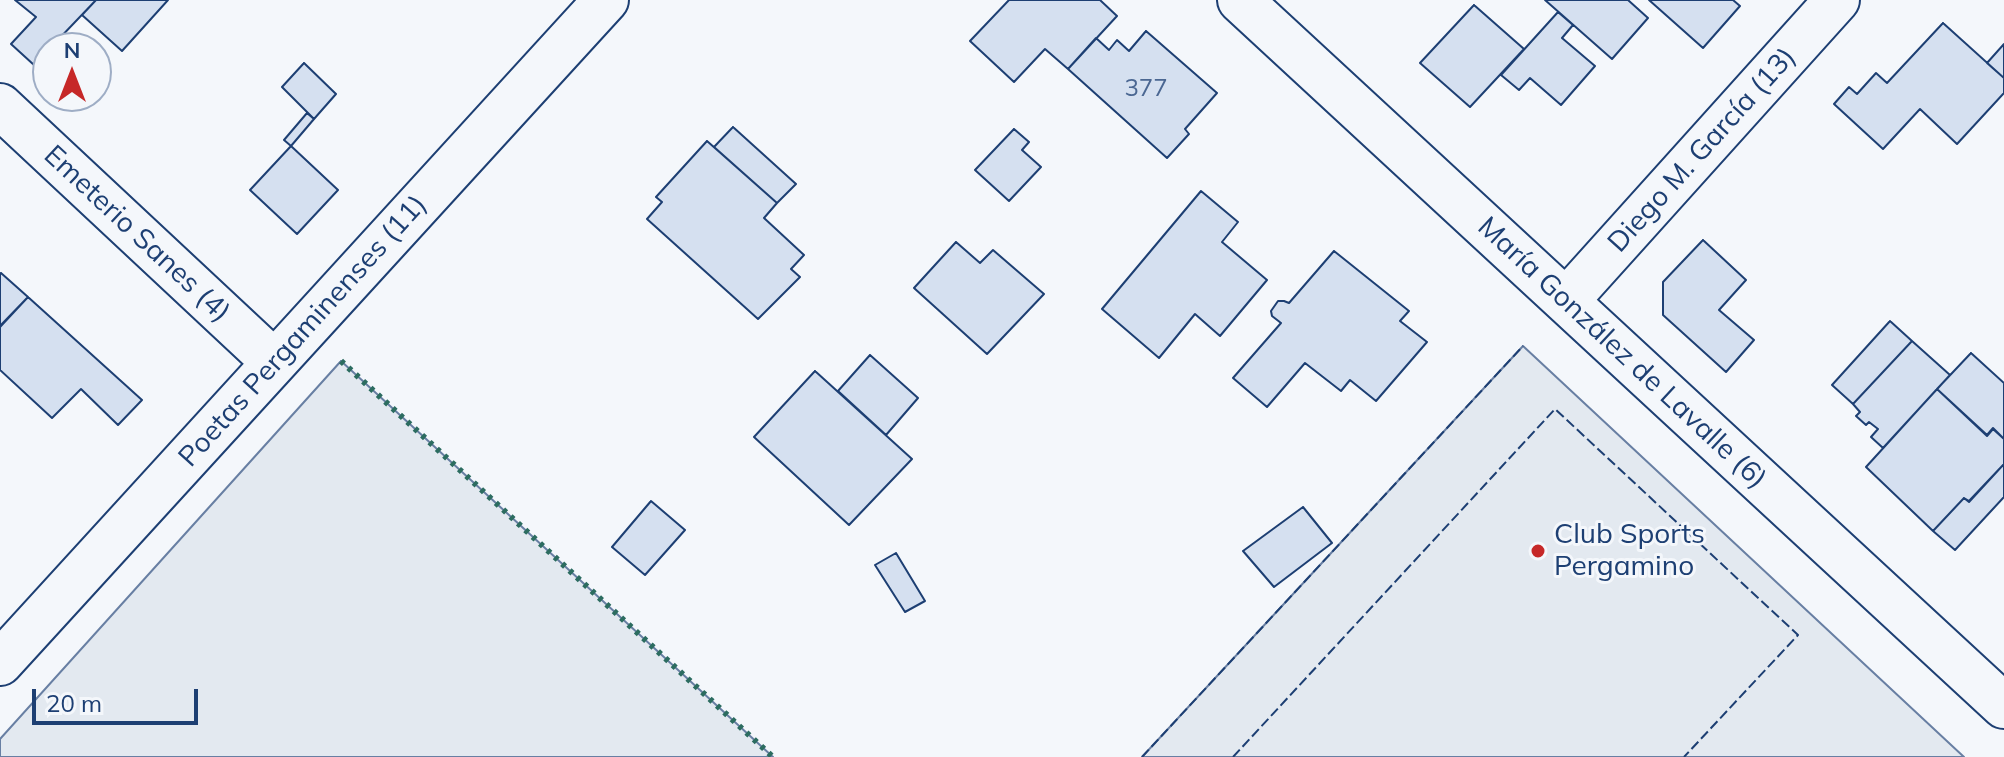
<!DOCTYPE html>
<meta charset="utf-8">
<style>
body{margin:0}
#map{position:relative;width:2004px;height:757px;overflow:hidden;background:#f4f7fb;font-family:Mulish,sans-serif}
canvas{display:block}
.north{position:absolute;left:32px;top:32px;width:80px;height:80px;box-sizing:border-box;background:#f4f7fb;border:2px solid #9eadc5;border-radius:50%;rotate:0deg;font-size:22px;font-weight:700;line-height:32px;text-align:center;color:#1d3f73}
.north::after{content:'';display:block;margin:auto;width:28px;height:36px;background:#c62828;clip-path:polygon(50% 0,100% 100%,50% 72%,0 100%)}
.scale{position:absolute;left:32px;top:689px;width:166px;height:36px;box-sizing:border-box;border:4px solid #1d3f73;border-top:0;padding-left:10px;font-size:24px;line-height:28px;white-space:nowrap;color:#1d3f73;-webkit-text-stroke:6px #f4f7fb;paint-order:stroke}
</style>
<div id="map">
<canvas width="2004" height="757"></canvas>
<div class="north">N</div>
<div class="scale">20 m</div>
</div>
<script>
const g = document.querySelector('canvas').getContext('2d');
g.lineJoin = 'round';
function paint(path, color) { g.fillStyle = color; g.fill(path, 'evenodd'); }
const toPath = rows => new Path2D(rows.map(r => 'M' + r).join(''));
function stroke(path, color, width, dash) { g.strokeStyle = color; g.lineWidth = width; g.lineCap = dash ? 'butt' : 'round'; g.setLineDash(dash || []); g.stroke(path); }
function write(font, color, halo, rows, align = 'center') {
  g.font = font + ' Mulish,sans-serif'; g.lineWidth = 6; g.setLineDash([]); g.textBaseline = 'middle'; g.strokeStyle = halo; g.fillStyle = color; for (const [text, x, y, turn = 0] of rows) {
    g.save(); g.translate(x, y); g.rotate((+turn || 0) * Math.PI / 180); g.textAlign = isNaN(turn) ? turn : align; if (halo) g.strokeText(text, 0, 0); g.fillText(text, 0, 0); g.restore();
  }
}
const green = toPath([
 [1523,346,1964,757,1142,757,1523,346],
 [341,361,773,757,0,757,0,739,341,361]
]);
paint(green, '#e3e9f0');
stroke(green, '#687fa3', 2);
const building = toPath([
 [15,0,96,0,34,65,11,44,36,17,15,0],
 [96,0,168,0,122,51,82,15,96,0],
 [1009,0,1100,0,1117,16,1068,69,1045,49,1014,82,970,41,1009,0],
 [1545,0,1628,0,1648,18,1612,59,1545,0],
 [1649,0,1733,0,1740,6,1703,48,1649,0],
 [1474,5,1524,49,1470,107,1420,63,1474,5],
 [1558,12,1573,25,1562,38,1595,66,1561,105,1530,78,1519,90,1501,75,1558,12],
 [1943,23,2004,78,2004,93,1957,144,1920,109,1883,149,1834,104,1849,87,1857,94,1876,73,1887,83,1943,23],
 [1146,31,1217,93,1185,129,1189,134,1167,158,1068,69,1096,38,1109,50,1117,40,1129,51,1146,31],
 [2004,44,2004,78,1987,63,2004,44],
 [304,63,336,94,314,119,282,87,304,63],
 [307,113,314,119,291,146,284,140,307,113],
 [733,127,796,184,777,203,714,147,733,127],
 [1014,129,1029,142,1022,150,1041,167,1009,201,975,170,1014,129],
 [707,141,777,203,764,218,804,255,791,269,800,277,758,319,647,219,662,202,656,197,707,141],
 [291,146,338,190,297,234,250,190,291,146],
 [1201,191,1238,222,1222,242,1267,280,1220,336,1195,314,1159,358,1102,309,1201,191],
 [1703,240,1746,280,1719,310,1754,340,1726,372,1663,315,1663,282,1703,240],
 [956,242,980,263,993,250,1044,294,987,354,914,288,956,242],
 [1334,251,1409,311,1400,321,1427,342,1376,401,1350,380,1341,391,1305,363,1267,407,1233,378,1281,323,1272,316,1271,311,1278,301,1284,301,1289,303,1334,251],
 [1,273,28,297,0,327,0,274,1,273],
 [28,297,142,400,118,425,81,389,52,418,0,370,0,326,28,297],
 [1890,321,1912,341,1853,404,1832,385,1890,321],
 [1912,341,1950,375,1883,448,1871,437,1878,429,1869,422,1866,425,1856,416,1860,412,1853,404,1912,341],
 [1971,353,2004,383,2004,439,1993,428,1987,435,1937,389,1971,353],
 [870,355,918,398,886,435,838,391,870,355],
 [815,371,912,459,849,525,754,437,815,371],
 [1937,389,1987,436,1993,429,2004,439,2004,464,1969,501,1964,498,1933,531,1866,467,1937,389],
 [2004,464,2004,497,1955,550,1933,531,1964,498,1969,502,2004,464],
 [651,501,685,530,645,575,612,547,651,501],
 [1303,507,1332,543,1274,587,1243,551,1303,507],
 [896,553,925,601,905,612,875,565,896,553]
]);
paint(building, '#d5e0f0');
stroke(building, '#1d3f73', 2);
const minor = toPath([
 [1240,0,2004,706],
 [0,106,274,362],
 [1566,301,1837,0],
 [0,663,606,0]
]);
stroke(minor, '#1d3f73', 48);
stroke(minor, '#f4f7fb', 44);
stroke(toPath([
 [341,361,773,757]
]), '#2c6c60', 6, [4, 6]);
stroke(toPath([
 [1142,757,1523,346],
 [1233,757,1555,409,1798,635,1684,757]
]), '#1d3f73', 2, [10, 4]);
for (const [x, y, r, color] of [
 [1538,551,8,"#c62828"]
]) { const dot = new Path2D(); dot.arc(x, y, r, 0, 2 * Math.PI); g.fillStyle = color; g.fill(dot); stroke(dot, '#f4f7fb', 3); }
write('24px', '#4b6792', null, [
 ["377",1146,89]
]);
write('28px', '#1d3f73', '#f4f7fb', [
 ["Diego M. García (13)",1702,150,-48],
 ["Emeterio Sanes (4)",137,234,43],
 ["Poetas Pergaminenses (11)",303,331,-48],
 ["María González de Lavalle (6)",1622,353,43]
]);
write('28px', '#1d3f73', '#f4f7fb', [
 ["Club Sports",1554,535],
 ["Pergamino",1554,567]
], 'left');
</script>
